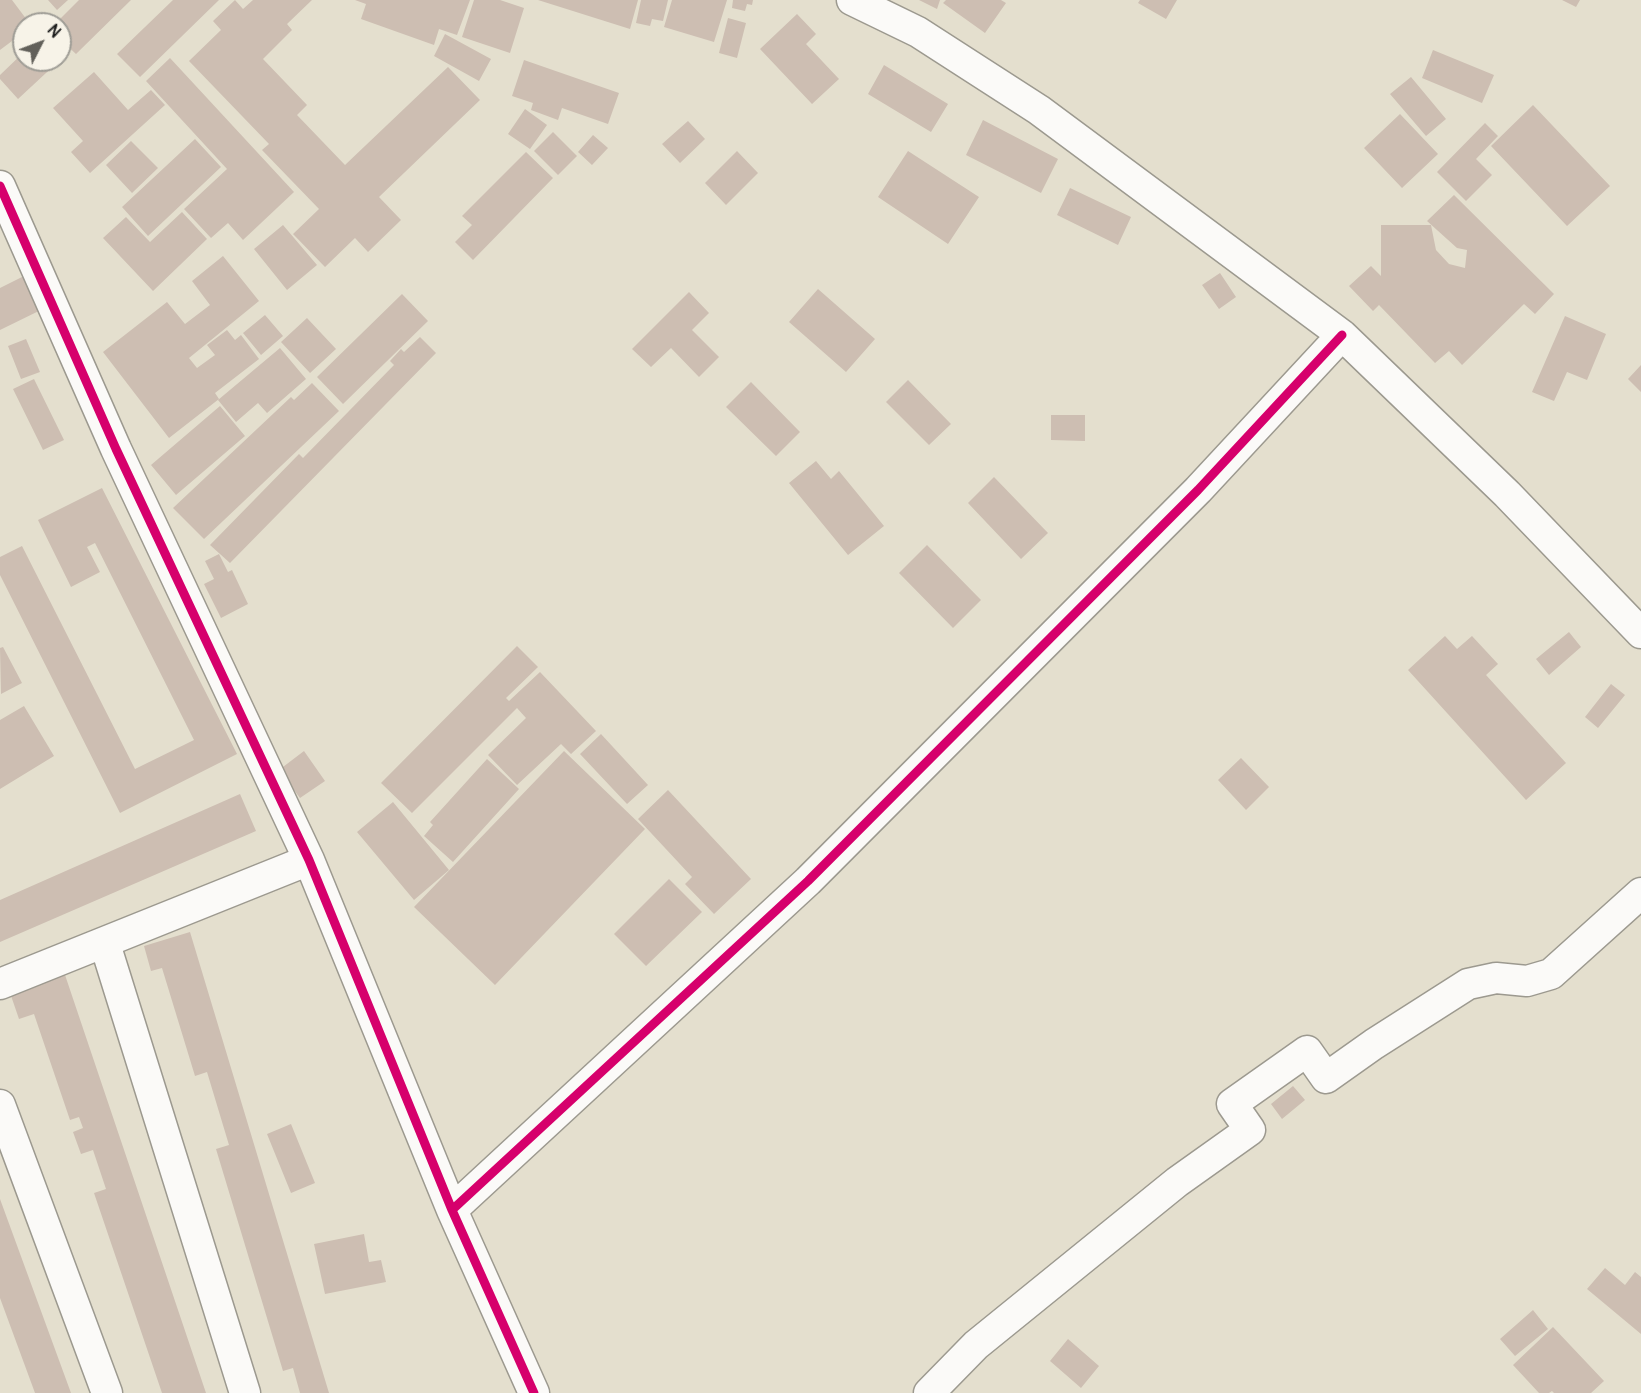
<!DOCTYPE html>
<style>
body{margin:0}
#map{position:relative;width:1641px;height:1393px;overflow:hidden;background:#e4dfce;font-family:Pangolin,sans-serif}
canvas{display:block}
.north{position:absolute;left:12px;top:12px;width:60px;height:60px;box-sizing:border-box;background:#f7f3e8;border:2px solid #9f9d96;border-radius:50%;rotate:48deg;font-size:16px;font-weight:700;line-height:24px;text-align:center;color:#1c1c1c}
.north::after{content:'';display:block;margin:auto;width:21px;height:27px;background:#62605a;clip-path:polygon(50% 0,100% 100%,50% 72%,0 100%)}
</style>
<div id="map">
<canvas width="1641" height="1393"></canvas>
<div class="north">N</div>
</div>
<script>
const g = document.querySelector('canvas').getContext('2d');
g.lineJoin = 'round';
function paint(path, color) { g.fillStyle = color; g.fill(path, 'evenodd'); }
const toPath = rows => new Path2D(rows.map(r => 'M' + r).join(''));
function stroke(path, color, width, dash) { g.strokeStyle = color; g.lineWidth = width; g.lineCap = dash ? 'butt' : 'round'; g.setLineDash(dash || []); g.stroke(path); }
paint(toPath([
 [0,0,12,0,30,24,24,24,24,32,0,50],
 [48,0,68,0,57,10],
 [79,0,131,0,76,54,60,39,60,24,55,24],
 [173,0,219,0,140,77,117,54],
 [235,0,243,9,253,0,312,0,287,24,292,30,263,59,307,105,297,115,345,165,448,67,480,100,379,197,401,220,368,252,355,238,325,267,293,234,319,209,262,150,269,144,189,61,221,30,213,21],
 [355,0,470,0,457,35,439,29,434,45,361,19,366,4],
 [474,0,500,0,524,8,510,53,462,37],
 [538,0,638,0,630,29],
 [641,0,668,0,663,21,652,19,650,26,636,23],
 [672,0,727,0,714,42,664,27],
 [733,0,753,0,752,5,747,4,745,11,732,8],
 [919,0,940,0,937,9],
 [946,0,1001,0,1006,3,985,33,943,3],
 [1140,0,1177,0,1166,19,1138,3],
 [1562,0,1580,0,1576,7],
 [797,14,816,34,806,44,839,79,812,104,760,49],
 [728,18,746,23,737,58,719,53],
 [445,34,491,59,479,81,434,56],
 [60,44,68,52,60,60],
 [1433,50,1494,75,1482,103,1422,78],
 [24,52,24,60,60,60,18,99,0,79,0,75],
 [170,58,294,192,243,240,228,223,211,238,184,209,227,169,146,81],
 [524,60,619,93,608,124,562,108,558,120,531,110,533,103,512,96],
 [884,65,948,104,931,132,868,94],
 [94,72,128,110,151,90,165,105,90,173,71,152,83,141,53,108],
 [1411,77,1446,119,1426,136,1390,94],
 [1533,105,1610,186,1567,226,1491,146],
 [525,109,547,125,530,149,508,134],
 [1400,114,1438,154,1402,188,1364,148],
 [983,120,1058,159,1041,193,966,155],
 [688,121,705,139,680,163,662,144],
 [1485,123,1498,136,1476,159,1492,175,1466,201,1437,172],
 [553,132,577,156,558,175,534,151],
 [593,135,608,148,592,165,578,152],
 [195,139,221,167,148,236,122,207],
 [131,141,158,168,132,193,106,165],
 [737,151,758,173,726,205,705,183],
 [908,151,979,197,948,244,878,197],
 [526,152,553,178,473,260,455,242,472,225,462,216],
 [1070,188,1131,217,1118,245,1057,215],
 [1454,195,1554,294,1535,314,1524,304,1462,365,1449,351,1435,363,1379,305,1373,311,1349,286,1371,266,1381,276,1381,225,1431,225,1436,250,1449,264,1465,268,1467,250,1457,248,1427,221],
 [182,212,207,239,153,291,103,238,126,217,150,242],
 [283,225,317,265,287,290,254,249],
 [223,256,259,301,189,358,197,368,215,355,207,345,227,330,235,340,241,335,259,359,215,393,219,399,169,438,103,352,167,302,185,324,210,305,192,281],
 [30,273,47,307,0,330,0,288],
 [1220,273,1236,297,1219,309,1202,285],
 [818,289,875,339,846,372,789,322],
 [689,292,709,313,692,330,719,357,699,377,671,348,651,367,632,349],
 [402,294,428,321,343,404,317,377],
 [265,315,283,336,261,355,243,333],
 [1565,316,1606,334,1587,380,1567,372,1554,401,1532,392],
 [307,318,336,349,310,373,281,342],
 [420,337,436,353,230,563,210,545,299,454,303,458,394,365,390,361,401,349,404,352],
 [26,339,40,372,21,379,8,346],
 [280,348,306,379,267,413,258,403,236,422,218,400],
 [1641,365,1641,392,1628,379],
 [34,379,64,440,43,450,13,389],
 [908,380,951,424,929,445,886,402],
 [751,382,800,432,776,456,726,407],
 [312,383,339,411,204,539,173,508,291,397,294,400],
 [220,406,245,436,176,495,151,465],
 [1051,415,1085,415,1085,441,1051,440],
 [816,461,831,479,839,471,884,526,848,555,789,483],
 [994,477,1048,533,1021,559,968,503],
 [102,488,237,754,120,813,0,575,0,557,22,546,135,769,194,740,95,543,87,547,100,572,71,587,38,520],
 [927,545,981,600,953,628,899,573],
 [219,554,228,572,232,570,248,604,221,618,204,584,214,579,205,561],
 [1569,632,1581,647,1549,675,1536,659],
 [1445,636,1457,649,1472,636,1498,664,1486,675,1566,763,1526,800,1408,670],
 [517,646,538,667,506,698,509,701,540,672,596,731,571,754,561,744,517,785,488,755,526,718,517,708,412,813,381,783],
 [3,647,22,683,1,694,0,648],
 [1611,684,1625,695,1598,728,1585,717],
 [24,706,54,756,0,789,0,720],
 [601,734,648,785,627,804,580,754],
 [304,751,325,781,300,798,279,770],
 [564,751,645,829,495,985,414,907],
 [1241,758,1269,787,1246,810,1218,780],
 [487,759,519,789,453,862,424,836,433,825,430,822],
 [668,790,751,879,714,914,685,884,692,877,638,819],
 [240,794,256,831,0,942,0,900],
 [393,802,449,870,414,900,357,832],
 [669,879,702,912,646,966,614,934],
 [190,932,329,1393,300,1393,293,1368,283,1371,216,1149,229,1145,207,1072,195,1076,162,968,151,971,144,946],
 [63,969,206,1393,162,1393,94,1193,106,1189,93,1150,81,1154,73,1132,83,1128,79,1117,70,1120,34,1014,19,1019,8,987],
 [1293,1086,1305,1100,1282,1119,1271,1104],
 [291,1124,315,1183,291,1193,267,1134],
 [0,1199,71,1393,35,1393,0,1298],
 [364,1234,369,1262,381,1260,386,1282,325,1294,314,1244],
 [1605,1268,1625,1285,1635,1272,1641,1277,1641,1334,1587,1289],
 [1533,1310,1548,1329,1515,1356,1500,1339],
 [1553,1327,1604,1381,1591,1393,1554,1393,1552,1391,1549,1393,1539,1393,1513,1365],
 [1068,1339,1099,1366,1081,1388,1050,1361]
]), '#cdbeb2');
const minor = toPath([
 [852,0,918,32,1039,110,1342,335,1507,494,1641,633],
 [0,186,116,449,309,860,452,1210,534,1393],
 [105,944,245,1393],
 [0,984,309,860],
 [0,1105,107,1393],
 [452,1210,808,881,1198,490,1342,335],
 [929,1393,976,1345,1177,1182,1250,1130,1232,1104,1307,1051,1326,1078,1374,1044,1468,984,1496,978,1527,981,1551,974,1641,893]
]);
stroke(minor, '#9c998f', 33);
stroke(minor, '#fbfaf8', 30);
stroke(toPath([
 [0,186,116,449,309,860,452,1210,534,1393],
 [452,1210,808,881,1198,490,1342,335]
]), '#d6006c', 9);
</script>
